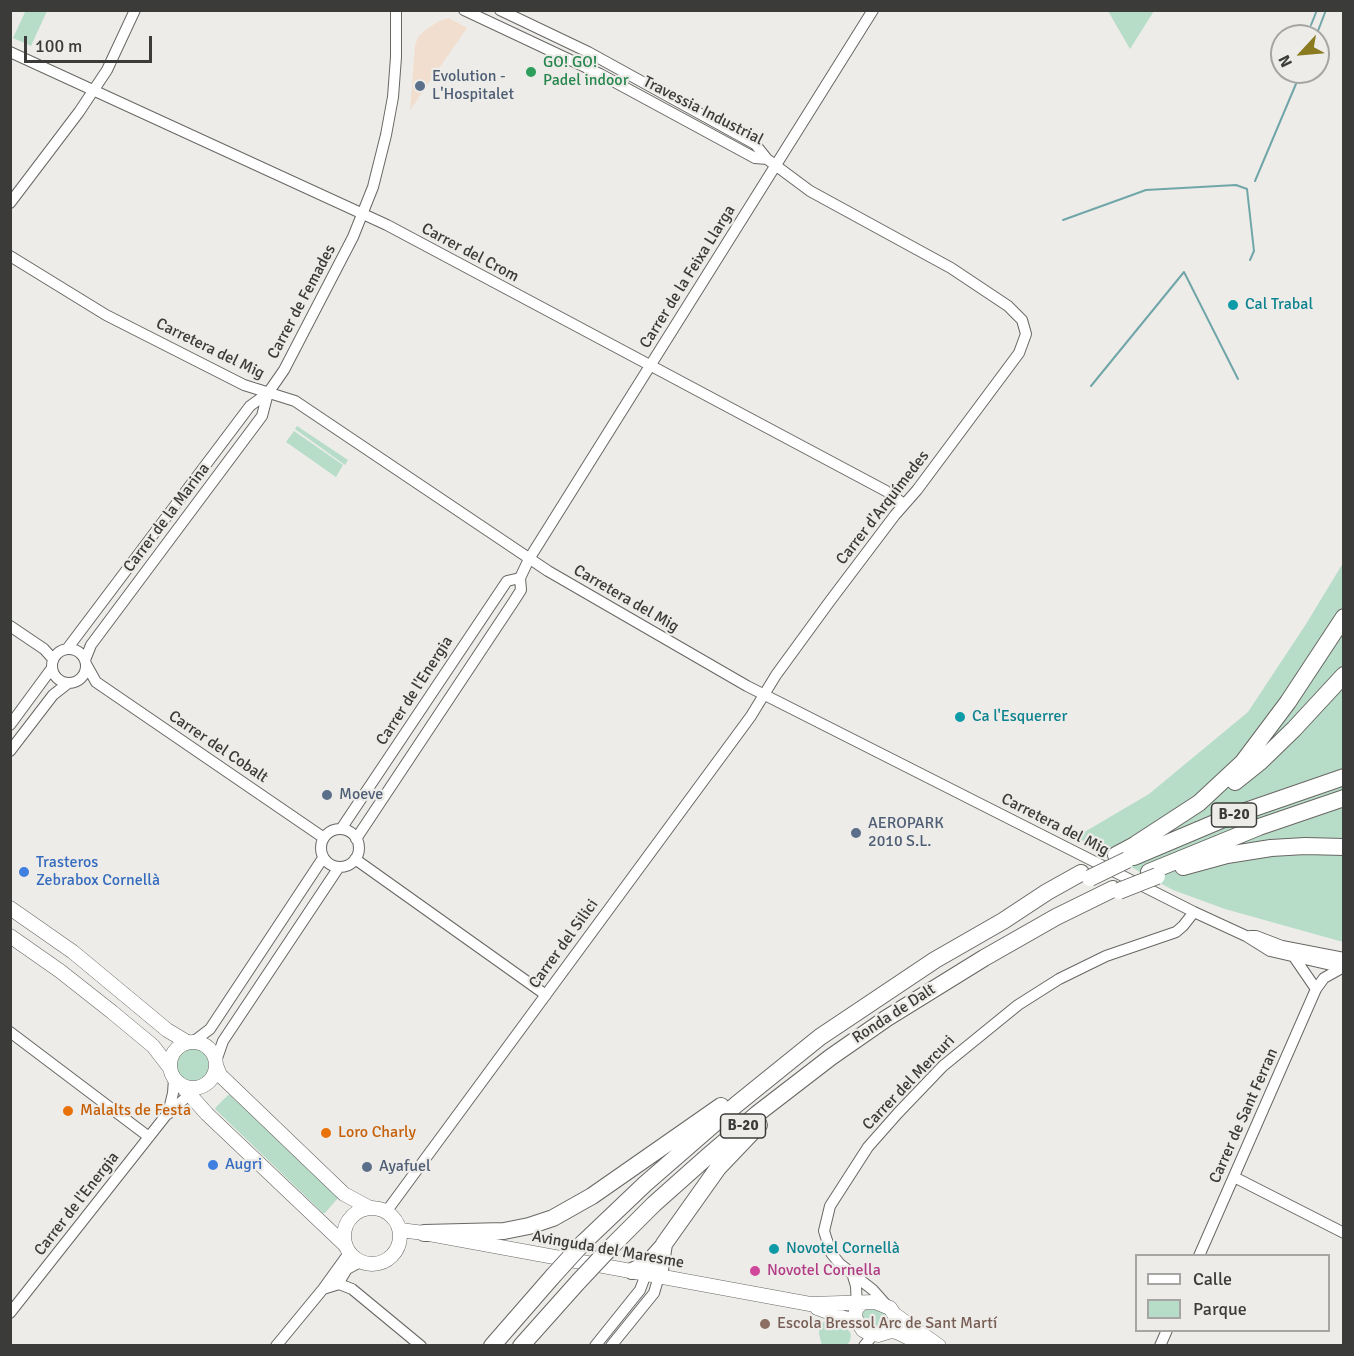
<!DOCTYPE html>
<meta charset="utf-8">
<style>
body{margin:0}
#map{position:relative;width:1354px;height:1356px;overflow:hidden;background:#edece9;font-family:Signika,sans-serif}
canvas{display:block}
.frame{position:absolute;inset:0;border:12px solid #3b3b39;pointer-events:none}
.legend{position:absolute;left:1135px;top:1254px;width:195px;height:78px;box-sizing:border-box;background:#edece9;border:2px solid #a6a5a3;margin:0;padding:8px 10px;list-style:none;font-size:18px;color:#3b3b39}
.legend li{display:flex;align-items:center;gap:12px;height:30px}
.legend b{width:30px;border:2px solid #a6a5a3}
.north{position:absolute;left:1270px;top:24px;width:60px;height:60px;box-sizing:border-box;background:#edece9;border:2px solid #a6a5a3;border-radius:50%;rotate:244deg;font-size:16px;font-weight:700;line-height:24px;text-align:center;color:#3b3b39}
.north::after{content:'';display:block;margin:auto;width:21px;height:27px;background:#8a7b21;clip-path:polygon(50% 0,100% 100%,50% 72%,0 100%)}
.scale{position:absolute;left:24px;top:36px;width:128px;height:27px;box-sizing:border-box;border:3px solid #3b3b39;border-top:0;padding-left:8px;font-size:18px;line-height:21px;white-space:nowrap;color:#3b3b39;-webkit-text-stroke:4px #edece9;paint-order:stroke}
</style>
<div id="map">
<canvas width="1354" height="1356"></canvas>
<div class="frame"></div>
<ul class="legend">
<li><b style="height:8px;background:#fff"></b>Calle</li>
<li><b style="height:16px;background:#b7ddc8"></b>Parque</li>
</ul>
<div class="north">N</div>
<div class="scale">100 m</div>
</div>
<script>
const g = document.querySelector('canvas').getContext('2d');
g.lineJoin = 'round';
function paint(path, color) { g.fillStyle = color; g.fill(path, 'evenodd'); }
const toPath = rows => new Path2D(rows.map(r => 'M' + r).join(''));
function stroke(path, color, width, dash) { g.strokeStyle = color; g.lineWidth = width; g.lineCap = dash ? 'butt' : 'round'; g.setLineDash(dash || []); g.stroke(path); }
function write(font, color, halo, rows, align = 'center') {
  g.font = font + ' Signika,sans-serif'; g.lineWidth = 4.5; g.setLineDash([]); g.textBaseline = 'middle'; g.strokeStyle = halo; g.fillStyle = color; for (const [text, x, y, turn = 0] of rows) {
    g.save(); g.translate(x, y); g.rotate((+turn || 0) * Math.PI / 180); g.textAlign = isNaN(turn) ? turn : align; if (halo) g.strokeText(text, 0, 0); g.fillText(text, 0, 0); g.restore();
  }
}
paint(toPath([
 [449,18,467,28,410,110,415,46,418,37,424,31,439,21]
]), '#f1dece');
paint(toPath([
 [26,10,47,11,31,46,13,38],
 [1108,11,1154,11,1130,49],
 [297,426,348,460,345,465,295,429],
 [294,431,343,465,336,477,286,442],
 [1343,563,1343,942,1225,909,1173,890,1076,837,1149,794,1248,712,1306,624],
 '177 1065a16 16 0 1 1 32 0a16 16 0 1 1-32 0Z',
 [228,1095,230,1095,338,1198,325,1213,323,1213,216,1110,215,1108],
 [872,1307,886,1313,891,1319,890,1325,880,1330,863,1322,860,1313,862,1309],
 [819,1321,846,1327,851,1334,850,1341,847,1345,822,1345,819,1334]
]), '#b7ddc8');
stroke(toPath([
 [1311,25,1317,10],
 [1316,36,1326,10],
 [1255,181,1301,72],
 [1063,220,1146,190,1236,185,1247,189,1254,251,1250,260],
 [1091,386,1184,272,1238,379]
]), '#71a6a9', 2);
const minor = toPath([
 [464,10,600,74,755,158,767,159],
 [10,52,387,225,886,491,904,504],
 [10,203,79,112,107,70,135,10],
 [10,256,106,315,244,385,295,401,548,571,747,686,1194,912,1246,936,1270,951,1344,968],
 [10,626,44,649,53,659],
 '52 666a17 17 0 1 1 34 0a17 17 0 1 1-34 0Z',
 [67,649,250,406,268,393,284,370,353,237,373,187,386,135,393,97,396,57,396,10],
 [85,660,91,645,262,416,268,393],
 [86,664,96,682,324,838],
 [10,725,52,668],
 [10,751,53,695,67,684],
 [341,829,507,581,520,578],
 '321 848a19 19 0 1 1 38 0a19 19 0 1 1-38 0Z',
 [356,839,514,601,521,590,520,578,529,559,873,10],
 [355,859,546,995],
 [1250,936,1256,936,1282,946,1344,958],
 [1294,957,1316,989],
 [10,1032,149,1137],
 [193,1042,210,1029,323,858],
 [216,1061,223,1041,339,867],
 [168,1114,173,1093,174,1079],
 [1234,1177,1344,1233],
 [386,1212,751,716,776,675,830,601,895,515,917,490,1019,353,1026,334,1022,320,1008,306,951,268,810,191,767,159,755,144,588,52,500,10],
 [1199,1256,1316,989,1324,978,1342,968],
 [853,1276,856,1286,857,1307],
 [341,1279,347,1269,360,1262],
 [323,1289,339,1284,352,1289,421,1346],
 [889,1308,873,1290,840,1264,831,1253,824,1231,830,1206,868,1147,898,1113,943,1066,1018,1005,1059,979,1106,956,1176,932,1183,926,1194,912],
 [10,1313,167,1114,197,1088],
 [276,1346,323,1289,349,1253],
 [595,1346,640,1290,646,1274],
 [611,1346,654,1293,659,1276],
 [864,1346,873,1335],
 [1160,1346,1167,1330]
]);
const major = toPath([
 [10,908,73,952,167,1030,187,1042],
 [10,936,60,971,112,1012,153,1046,170,1068],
 '170 1065a23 23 0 1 1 46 0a23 23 0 1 1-46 0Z',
 [216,1065,220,1075,344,1194,370,1208],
 [182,1086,207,1114,345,1245],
 '344 1236a28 28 0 1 1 56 0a28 28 0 1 1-56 0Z',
 [400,1230,424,1233,810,1304,875,1302,890,1308,894,1314,939,1346],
 [862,1303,856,1309,855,1318,863,1330,868,1333,878,1335,891,1331,897,1332,925,1346],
 [817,1308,858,1323]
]);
const highway = toPath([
 [1235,782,1260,762,1294,729,1344,675],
 [1136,844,1199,803,1243,762,1288,702,1344,617],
 [1116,855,1146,839],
 [1134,857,1231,816,1344,777],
 [1183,867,1227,855,1271,848,1305,846,1344,847],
 [1149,872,1259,827,1344,798],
 [424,1233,504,1231,529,1226,553,1218,592,1196,721,1106],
 [583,1243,645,1184,737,1104,820,1037,935,960,1003,921,1047,892,1081,873],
 [610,1248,654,1204,708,1156,757,1114,831,1057,887,1018,984,958,1056,917,1113,889],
 [632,1271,647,1264,663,1246],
 [659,1276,664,1244,718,1168,759,1125],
 [492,1346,553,1276],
 [521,1346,579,1281]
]);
stroke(minor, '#686764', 12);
stroke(major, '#686764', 15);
stroke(highway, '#686764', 18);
stroke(minor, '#fff', 10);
stroke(major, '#fff', 14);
stroke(highway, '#fff', 16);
const highwayBridge = toPath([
 [1090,878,1127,860],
 [1119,891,1157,876],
 [553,1276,583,1243],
 [579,1281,610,1248]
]);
stroke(highwayBridge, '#686764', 18, []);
stroke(highwayBridge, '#fff', 16);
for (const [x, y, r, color] of [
 [531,72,6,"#2e9e5b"],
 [420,86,6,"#5c6f8a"],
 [1233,305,6,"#0f9aa8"],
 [960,717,6,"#0f9aa8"],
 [327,795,6,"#5c6f8a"],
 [856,833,6,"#5c6f8a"],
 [24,872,6,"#3f7fe0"],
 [68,1111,6,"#e8710a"],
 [326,1133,6,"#e8710a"],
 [213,1165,6,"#3f7fe0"],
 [367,1167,6,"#5c6f8a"],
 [774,1249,6,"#0f9aa8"],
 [755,1271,6,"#d1479c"],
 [765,1324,6,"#8d6e63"]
]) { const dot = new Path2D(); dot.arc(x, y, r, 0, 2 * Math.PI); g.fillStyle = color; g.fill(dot); stroke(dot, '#edece9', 2); }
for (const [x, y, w] of [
 [1234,815,45],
 [743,1126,45]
]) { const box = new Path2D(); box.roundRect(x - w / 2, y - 12, w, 24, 4.5); g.fillStyle = '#edece9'; g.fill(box); stroke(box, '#3b3b39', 1.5); }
write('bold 15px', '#3b3b39', null, [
 ["B-20",1234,815],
 ["B-20",743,1126]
]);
write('16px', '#27864d', '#edece9', [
 ["GO! GO!",543,63],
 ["Padel indoor",543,81]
], 'left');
write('16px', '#4e5e75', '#edece9', [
 ["Evolution -",432,77],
 ["L'Hospitalet",432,95],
 ["Moeve",339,795],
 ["AEROPARK",868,824],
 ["2010 S.L.",868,842],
 ["Ayafuel",379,1167]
], 'left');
write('16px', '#3b3b39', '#edece9', [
 ["Travessia Industrial",703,111,27],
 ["Carrer del Crom",470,253,28],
 ["Carrer de la Feixa Llarga",688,277,-58],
 ["Carrer de Femades",302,302,-62],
 ["Carretera del Mig",210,349,26],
 ["Carrer d'Arquímedes",883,508,-52],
 ["Carrer de la Marina",167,518,-53],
 ["Carretera del Mig",626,599,30],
 ["Carrer de l'Energia",415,691,-57],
 ["Carrer del Cobalt",218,747,34],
 ["Carretera del Mig",1055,825,27],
 ["Carrer del Silici",564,944,-54],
 ["Ronda de Dalt",894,1014,-33],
 ["Carrer del Mercuri",909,1083,-46],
 ["Carrer de Sant Ferran",1244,1116,-66],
 ["Carrer de l'Energia",77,1204,-52],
 ["Avinguda del Maresme",608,1250,10]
]);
write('16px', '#0d838f', '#edece9', [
 ["Cal Trabal",1245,305],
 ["Ca l'Esquerrer",972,717],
 ["Novotel Cornellà",786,1249]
], 'left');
write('16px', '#366cbe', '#edece9', [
 ["Trasteros",36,863],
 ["Zebrabox Cornellà",36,881],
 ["Augri",225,1165]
], 'left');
write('16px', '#c56008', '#edece9', [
 ["Malalts de Festa",80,1111],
 ["Loro Charly",338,1133]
], 'left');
write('16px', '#b23c85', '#edece9', [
 ["Novotel Cornella",767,1271]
], 'left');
write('16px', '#785e54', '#edece9', [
 ["Escola Bressol Arc de Sant Martí",777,1324]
], 'left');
</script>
